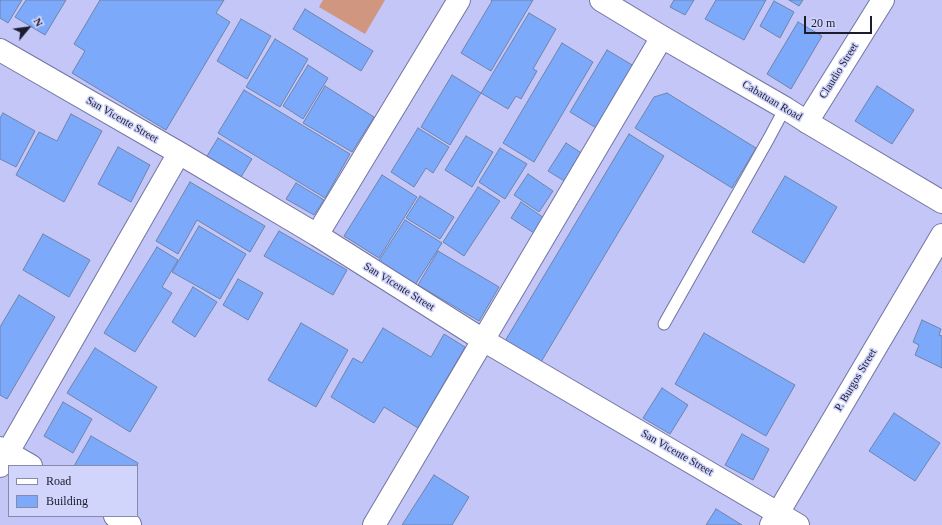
<!DOCTYPE html>
<style>
body{margin:0}
#map{position:relative;width:942px;height:525px;overflow:hidden;background:#c3c6f6;font-family:Georgia,serif}
canvas{display:block}
.legend{position:absolute;left:8px;top:465px;width:130px;height:52px;box-sizing:border-box;background:#d1d4fb;border:1px solid #888aa9;margin:0;padding:5px 7px;list-style:none;font-size:12px;color:#1b1c2d}
.legend li{display:flex;align-items:center;gap:8px;height:20px}
.legend b{width:20px;border:1px solid #888aa9}
.north{position:absolute;left:8px;top:8px;width:40px;height:40px;-webkit-text-stroke:3px #d1d4fb;paint-order:stroke;rotate:61deg;font-size:11px;font-weight:700;line-height:16px;text-align:center;color:#1b1c2d}
.north::after{content:'';display:block;margin:auto;width:14px;height:18px;background:#1b1c2d;clip-path:polygon(50% 0,100% 100%,50% 72%,0 100%)}
.scale{position:absolute;left:804px;top:16px;width:68px;height:18px;box-sizing:border-box;border:2px solid #1b1c2d;border-top:0;padding-left:5px;font-size:12px;line-height:14px;white-space:nowrap;color:#1b1c2d;-webkit-text-stroke:3px #d1d4fb;paint-order:stroke}
</style>
<div id="map">
<canvas width="942" height="525"></canvas>
<ul class="legend">
<li><b style="height:5px;background:#fff"></b>Road</li>
<li><b style="height:11px;background:#7ca9fa"></b>Building</li>
</ul>
<div class="north">N</div>
<div class="scale">20 m</div>
</div>
<script>
const g = document.querySelector('canvas').getContext('2d');
g.lineJoin = 'round';
function paint(path, color) { g.fillStyle = color; g.fill(path, 'evenodd'); }
const toPath = rows => new Path2D(rows.map(r => 'M' + r).join(''));
function stroke(path, color, width, dash) { g.strokeStyle = color; g.lineWidth = width; g.lineCap = dash ? 'butt' : 'round'; g.setLineDash(dash || []); g.stroke(path); }
function write(font, color, halo, rows, align = 'center') {
  g.font = font + ' Georgia,serif'; g.lineWidth = 3; g.setLineDash([]); g.textBaseline = 'middle'; g.strokeStyle = halo; g.fillStyle = color; for (const [text, x, y, turn = 0] of rows) {
    g.save(); g.translate(x, y); g.rotate((+turn || 0) * Math.PI / 180); g.textAlign = isNaN(turn) ? turn : align; if (halo) g.strokeText(text, 0, 0); g.fillText(text, 0, 0); g.restore();
  }
}
paint(toPath([
 [323,0,385,0,365,34,319,7]
]), '#d09680');
const building = toPath([
 [0,0,22,0,8,23,0,18,0,0],
 [26,0,66,0,45,35,15,17,26,0],
 [100,0,224,0,216,13,230,22,166,130,72,73,85,51,74,44,100,0],
 [491,0,533,0,491,71,461,53,492,1,491,0],
 [674,0,694,0,685,15,670,7,674,0],
 [716,0,766,0,744,40,705,19,716,0],
 [789,0,803,0,799,6,789,0],
 [774,1,794,12,780,38,760,26,774,1],
 [305,9,373,51,361,71,293,29,305,9],
 [529,13,556,29,533,69,537,71,521,99,516,96,508,109,481,93,529,13],
 [241,19,271,36,247,79,217,61,241,19],
 [798,22,822,36,791,89,767,74,798,22],
 [275,39,308,59,280,107,246,87,275,39],
 [562,43,593,62,534,162,503,143,562,43],
 [607,50,634,66,598,129,570,112,607,50],
 [308,65,328,78,303,119,283,106,308,65],
 [452,75,481,93,450,145,421,127,452,75],
 [325,86,374,117,352,152,303,123,325,86],
 [877,86,914,110,892,144,855,121,877,86],
 [244,90,350,154,325,198,218,133,244,90],
 [667,93,756,148,732,188,635,128,654,97,667,93],
 [3,113,35,131,16,167,0,159,0,118,3,113],
 [71,114,102,131,64,202,16,175,39,132,57,141,71,114],
 [418,128,449,147,433,173,426,168,414,187,391,172,418,128],
 [629,134,664,156,541,362,505,341,629,134],
 [466,136,493,152,472,187,445,170,466,136],
 [218,138,252,159,241,177,207,156,218,138],
 [566,143,583,154,566,182,548,171,566,143],
 [118,147,150,165,131,202,98,184,118,147],
 [500,148,527,164,505,199,479,182,500,148],
 [528,174,553,191,539,212,514,195,528,174],
 [382,175,417,197,379,258,344,236,382,175],
 [785,176,837,207,804,263,752,232,785,176],
 [190,182,265,226,250,252,197,220,178,254,156,241,190,182],
 [296,183,324,200,314,215,286,199,296,183],
 [478,187,500,201,464,256,443,242,478,187],
 [420,196,454,217,440,239,406,218,420,196],
 [521,202,544,218,534,233,511,218,521,202],
 [405,220,442,243,415,285,378,262,405,220],
 [199,226,246,254,220,299,172,272,199,226],
 [279,231,347,270,333,295,264,256,279,231],
 [43,234,90,260,69,297,23,270,43,234],
 [157,247,178,260,162,287,172,293,135,352,104,333,157,247],
 [438,251,499,287,479,321,418,285,438,251],
 [238,279,263,293,248,320,223,305,238,279],
 [193,287,217,302,195,337,172,322,193,287],
 [19,295,55,317,7,399,0,395,0,327,19,295],
 [922,320,941,329,939,335,942,336,942,368,915,355,919,345,913,342,922,320],
 [301,323,348,350,316,407,268,380,301,323],
 [383,328,431,357,444,334,465,347,418,428,384,407,374,423,331,397,353,358,362,363,383,328],
 [704,333,795,385,766,436,675,384,704,333],
 [95,348,157,387,130,432,67,393,95,348],
 [662,388,688,405,670,434,643,418,662,388],
 [63,402,92,419,73,453,44,436,63,402],
 [894,413,940,443,915,481,869,451,894,413],
 [742,434,769,449,753,480,725,465,742,434],
 [91,436,138,463,137,466,74,466,91,436],
 [434,475,469,497,452,525,402,525,434,475],
 [716,509,742,525,706,525,716,509]
]);
paint(building, '#7ca9fa');
stroke(building, '#6e84ac', 1);
const service = toPath([
 [664,324,769,138,785,108]
]);
const minor = toPath([
 [0,50,179,153,317,235,483,340,798,525],
 [807,122,883,0],
 [317,235,459,0],
 [0,448,31,466],
 [0,466,179,153],
 [115,516,130,525],
 [374,525,662,37],
 [771,525,942,235]
]);
const trunk = toPath([
 [601,0,662,37,785,108,807,122,942,202]
]);
stroke(service, '#7375a1', 13);
stroke(minor, '#7375a1', 24);
stroke(trunk, '#7375a1', 24);
stroke(service, '#fff', 11);
stroke(minor, '#fff', 22);
stroke(trunk, '#fff', 22);
write('11px', '#1b1c2d', '#d1d4fb', [
 ["Claudio Street",839,71,-58],
 ["Cabatuan Road",772,101,31],
 ["San Vicente Street",122,120,30],
 ["San Vicente Street",399,287,32],
 ["P. Burgos Street",856,380,-59],
 ["San Vicente Street",677,453,30]
]);
</script>
